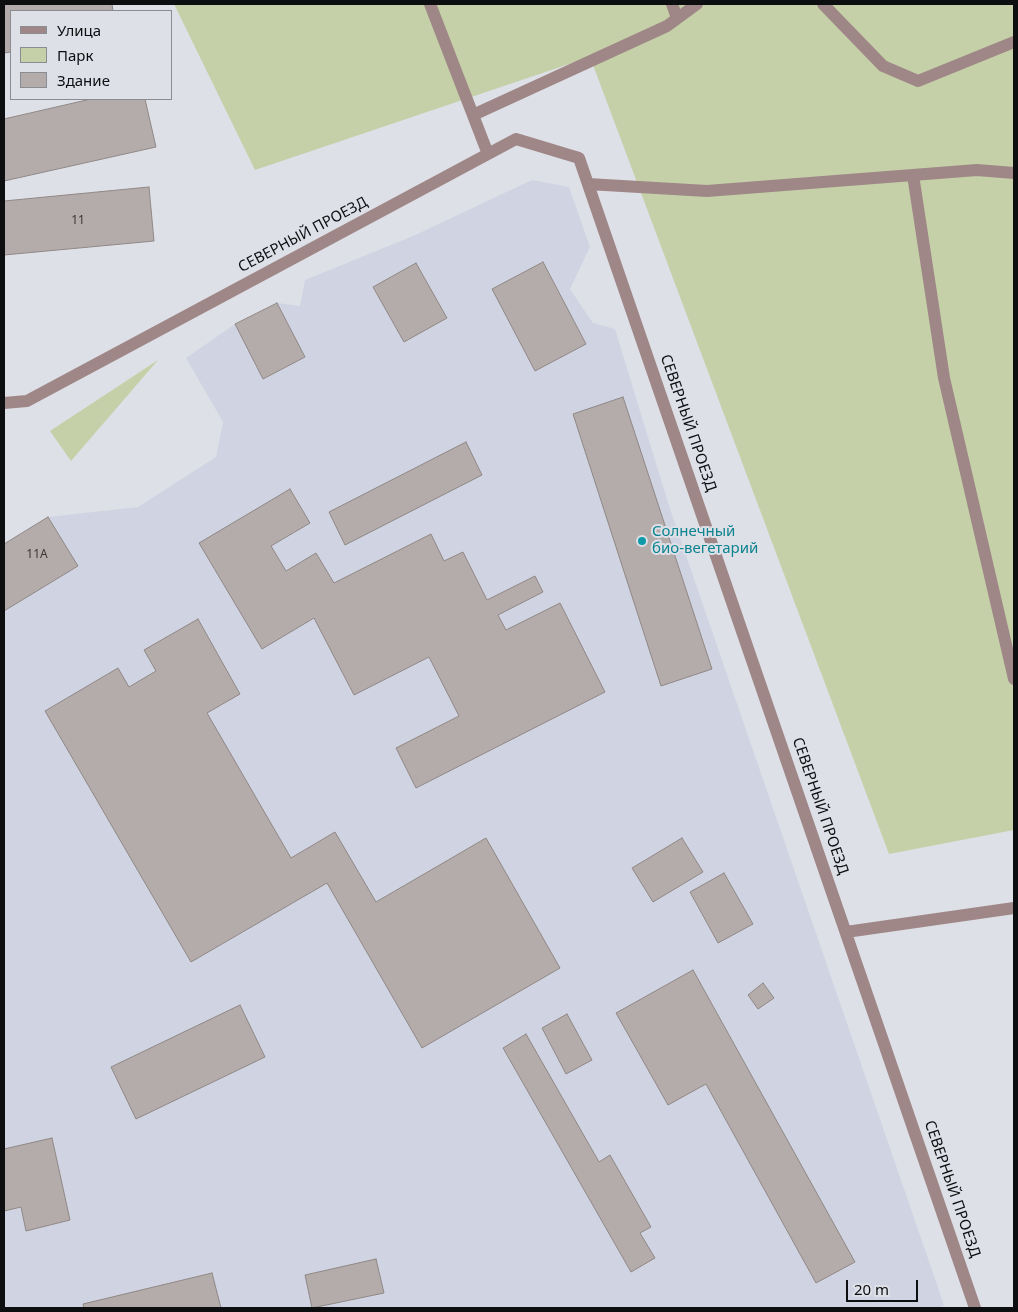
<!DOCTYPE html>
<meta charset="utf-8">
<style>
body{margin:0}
#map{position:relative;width:1018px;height:1312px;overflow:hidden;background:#dee0e7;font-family:"Noto Sans",sans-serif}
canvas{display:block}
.frame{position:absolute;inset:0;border:5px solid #0d0e10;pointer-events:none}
.legend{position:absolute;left:10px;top:10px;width:162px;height:90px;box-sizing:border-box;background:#dee0e7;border:1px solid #8a8c91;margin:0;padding:6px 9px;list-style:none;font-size:15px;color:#0d0e10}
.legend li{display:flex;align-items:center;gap:10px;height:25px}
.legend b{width:25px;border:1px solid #8a8c91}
.scale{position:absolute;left:846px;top:1280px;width:72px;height:22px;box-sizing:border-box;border:2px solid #0d0e10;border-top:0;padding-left:6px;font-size:15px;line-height:18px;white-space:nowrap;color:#0d0e10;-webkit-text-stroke:4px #dee0e7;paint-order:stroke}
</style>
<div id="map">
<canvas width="1018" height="1312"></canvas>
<div class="frame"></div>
<ul class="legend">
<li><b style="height:6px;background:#9f8787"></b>Улица</li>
<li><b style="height:14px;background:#c5d0a8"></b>Парк</li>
<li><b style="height:14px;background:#b4acaa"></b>Здание</li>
</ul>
<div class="scale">20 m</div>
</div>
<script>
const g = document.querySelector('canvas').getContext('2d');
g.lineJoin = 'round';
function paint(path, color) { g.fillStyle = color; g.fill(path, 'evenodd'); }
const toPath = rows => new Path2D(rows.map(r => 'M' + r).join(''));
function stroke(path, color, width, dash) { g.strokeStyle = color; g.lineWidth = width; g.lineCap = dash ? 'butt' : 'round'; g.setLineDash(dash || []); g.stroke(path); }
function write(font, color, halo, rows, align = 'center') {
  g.font = font + ' "Noto Sans",sans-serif'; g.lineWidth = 4; g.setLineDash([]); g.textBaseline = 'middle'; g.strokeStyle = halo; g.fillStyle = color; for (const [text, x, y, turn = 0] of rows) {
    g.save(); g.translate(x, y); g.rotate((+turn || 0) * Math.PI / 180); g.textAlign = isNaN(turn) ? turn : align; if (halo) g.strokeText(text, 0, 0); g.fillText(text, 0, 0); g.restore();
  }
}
paint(toPath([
 [532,180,569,187,590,247,570,289,593,323,615,329,670,509,944,1305,939,1308,4,1308,4,544,48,517,138,507,216,457,223,422,186,358,235,324,277,303,300,306,305,280,413,236]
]), '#d0d4e2');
paint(toPath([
 [174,4,1014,4,1014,830,889,854,590,57,255,170],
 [158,360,71,461,50,431]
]), '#c5d0a8');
const building = toPath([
 [4,4,112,4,113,11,11,11,11,52,4,53,4,4],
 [91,99,145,99,156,147,4,181,4,119,91,99],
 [149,187,154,241,4,255,4,201,149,187],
 [543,262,586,344,535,371,492,289,543,262],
 [416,263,447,318,404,342,373,287,416,263],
 [277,303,305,357,263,379,235,324,277,303],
 [623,397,712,669,661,686,573,414,623,397],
 [466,442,482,475,345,545,329,512,466,442],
 [290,489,310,523,271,546,286,571,316,553,334,583,431,534,444,561,463,552,487,600,535,576,543,592,498,615,506,630,560,603,605,692,416,788,396,748,459,716,429,657,354,695,314,618,262,649,199,543,290,489],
 [48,517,78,566,4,611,4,544,48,517],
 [198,619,240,694,207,713,291,858,335,832,376,902,486,838,560,968,422,1048,327,883,191,962,45,711,118,668,129,687,156,671,144,650,198,619],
 [682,838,703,872,653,902,632,868,682,838],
 [724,873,753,924,718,943,690,892,724,873],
 [693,970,855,1262,816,1283,706,1084,668,1105,616,1013,693,970],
 [763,983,774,998,758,1009,748,995,763,983],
 [240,1005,265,1057,136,1119,111,1067,240,1005],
 [567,1014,592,1060,566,1074,542,1028,567,1014],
 [526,1034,599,1162,610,1155,651,1227,640,1233,655,1258,631,1272,503,1048,526,1034],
 [52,1138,70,1220,26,1231,21,1207,4,1211,4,1149,52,1138],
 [376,1259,384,1293,312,1308,305,1275,376,1259],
 [212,1273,221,1308,84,1308,83,1304,212,1273]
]);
paint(building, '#b4acaa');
stroke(building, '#908886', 1);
stroke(toPath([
 [430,4,488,154],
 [672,4,677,18],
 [823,4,883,66,918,81,1014,42],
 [473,115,667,26,697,4],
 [913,175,944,378,1014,679],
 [588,184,707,191,977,170,1014,173],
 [4,403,27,401,516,139,579,158,975,1308],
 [846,932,1014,908]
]), '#9f8787', 12);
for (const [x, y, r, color] of [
 [642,541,5,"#0f9aa8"]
]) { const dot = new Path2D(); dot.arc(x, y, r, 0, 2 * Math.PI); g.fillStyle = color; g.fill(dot); stroke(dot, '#dee0e7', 2); }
write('12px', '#373636', null, [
 ["11",78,221],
 ["11А",37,555]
]);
write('15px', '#0d0e10', '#dee0e7', [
 ["СЕВЕРНЫЙ ПРОЕЗД",303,235,-28],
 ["СЕВЕРНЫЙ ПРОЕЗД",688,423,71],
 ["СЕВЕРНЫЙ ПРОЕЗД",820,806,71],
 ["СЕВЕРНЫЙ ПРОЕЗД",952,1189,71]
]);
write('15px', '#0d838f', '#dee0e7', [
 ["Солнечный",652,532],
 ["био-вегетарий",652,549]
], 'left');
</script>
